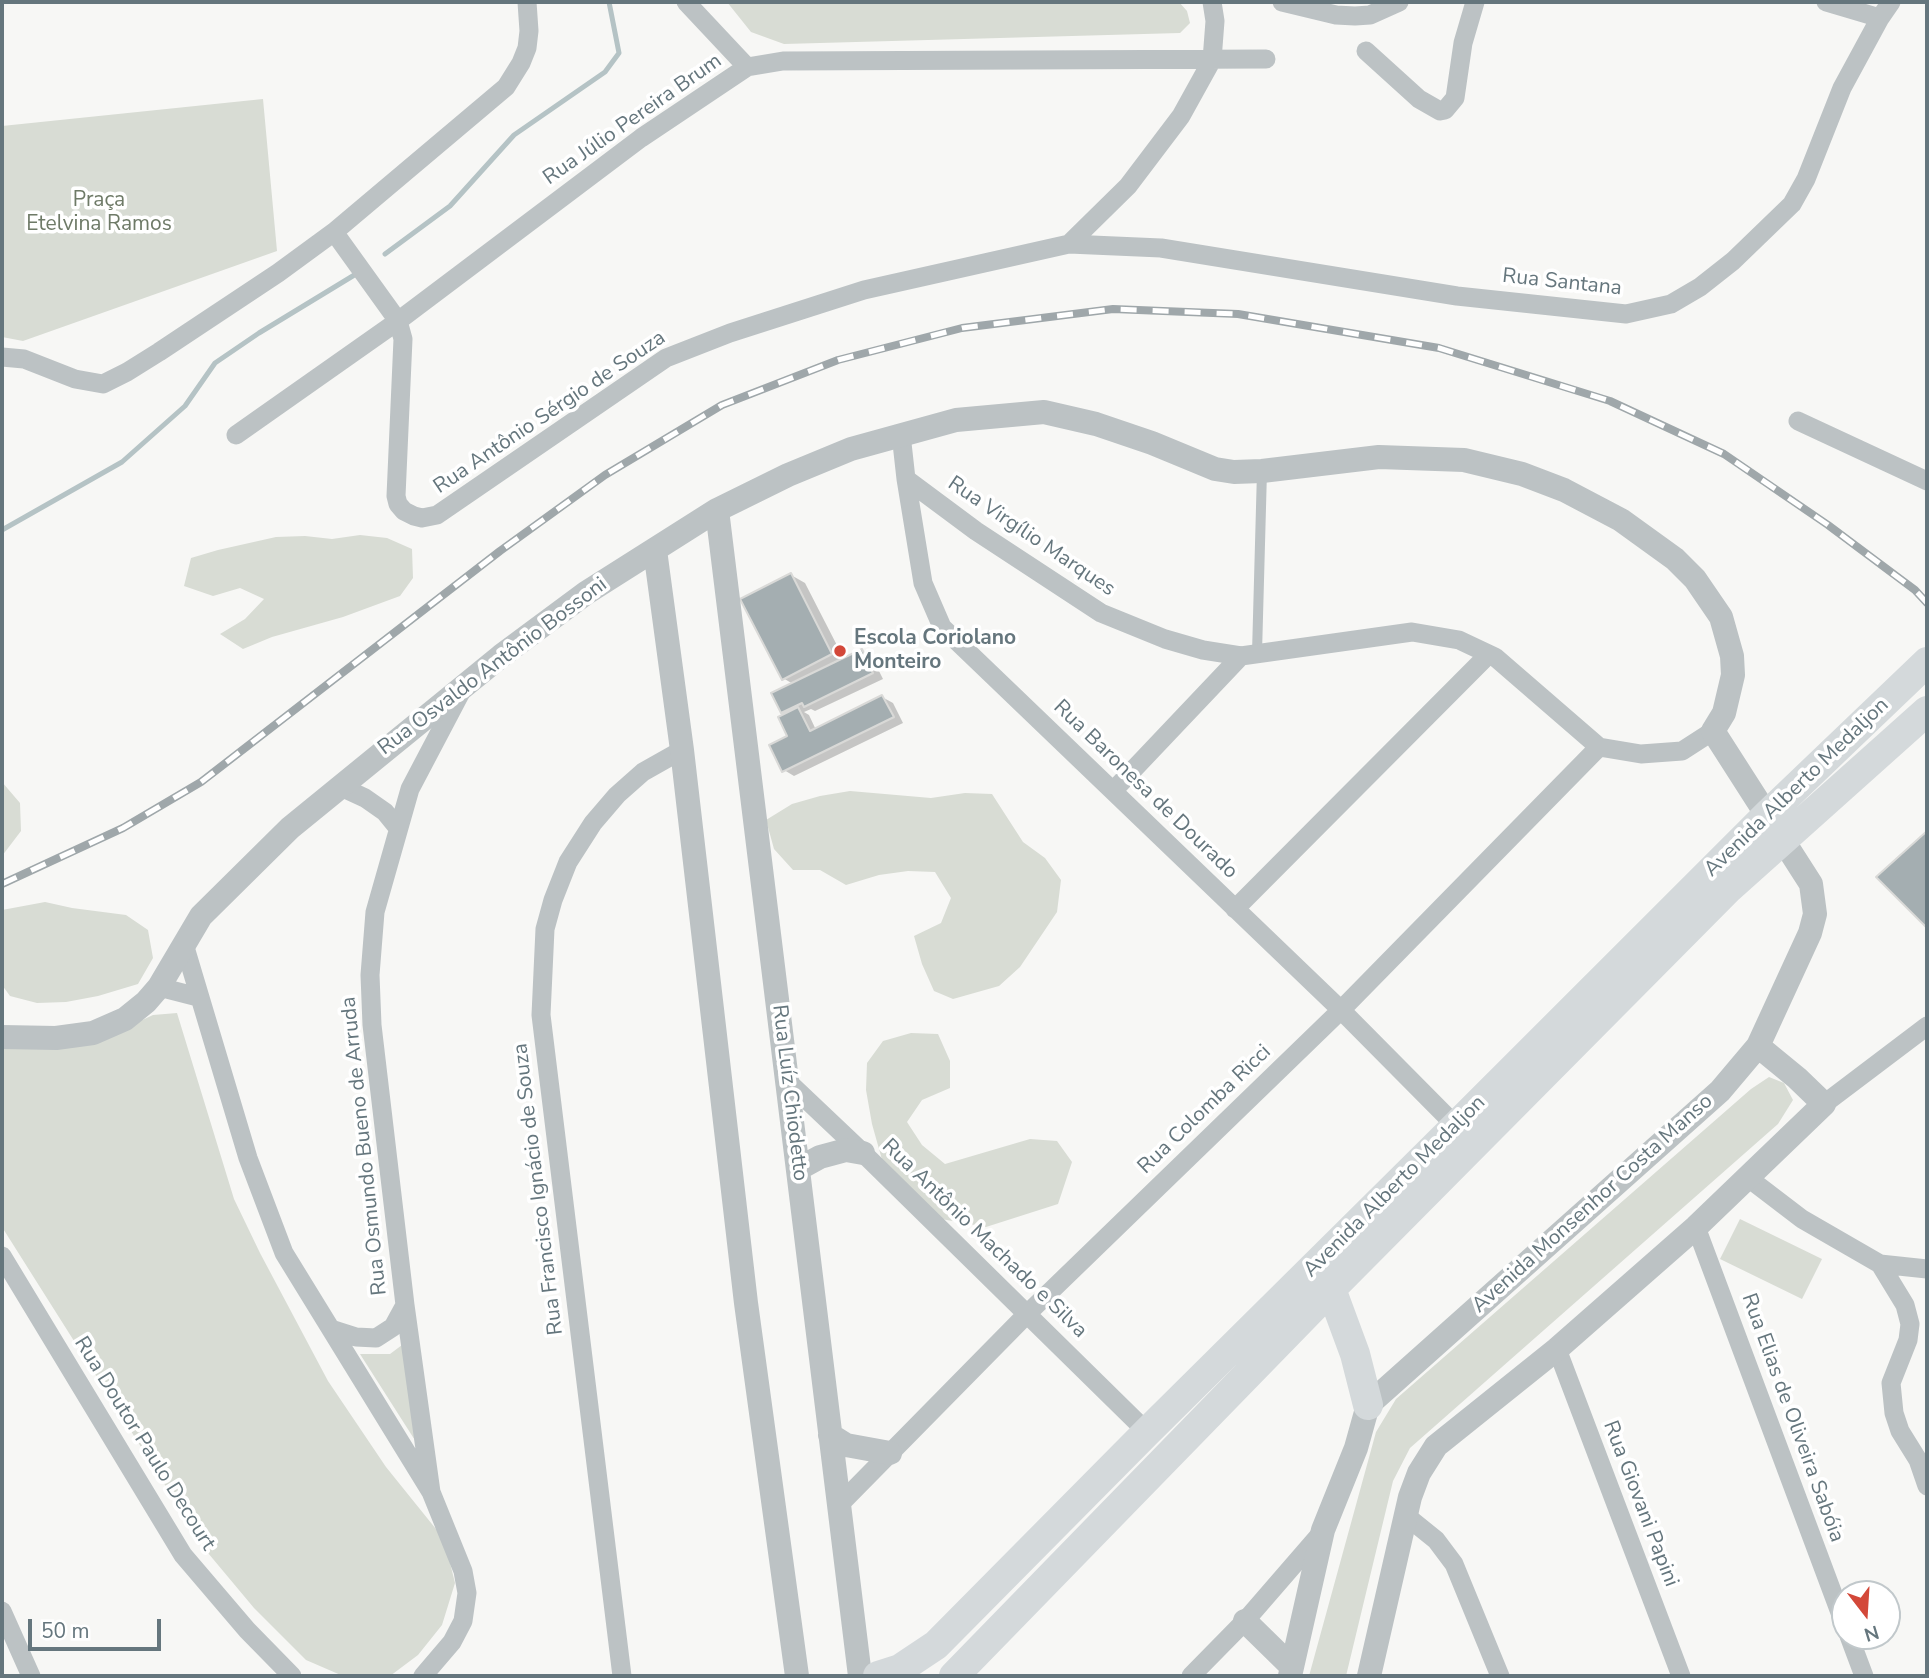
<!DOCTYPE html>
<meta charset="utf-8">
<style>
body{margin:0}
#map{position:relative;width:1929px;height:1678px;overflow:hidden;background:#f7f7f5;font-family:"Nunito Sans",sans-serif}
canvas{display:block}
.frame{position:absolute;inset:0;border:4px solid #65767d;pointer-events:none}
.north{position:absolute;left:1831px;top:1580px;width:70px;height:70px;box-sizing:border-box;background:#fff;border:2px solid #c1c8cb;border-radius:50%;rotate:163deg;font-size:19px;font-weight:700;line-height:28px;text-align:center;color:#65767d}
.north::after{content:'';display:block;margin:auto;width:24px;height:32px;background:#d34839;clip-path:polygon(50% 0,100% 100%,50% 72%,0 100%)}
.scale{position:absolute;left:28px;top:1619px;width:133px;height:32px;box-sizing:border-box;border:4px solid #65767d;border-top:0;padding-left:9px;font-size:21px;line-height:24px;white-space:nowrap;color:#65767d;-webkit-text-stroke:5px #fff;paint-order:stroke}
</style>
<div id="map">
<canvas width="1929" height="1678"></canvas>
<div class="frame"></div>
<div class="north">N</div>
<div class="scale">50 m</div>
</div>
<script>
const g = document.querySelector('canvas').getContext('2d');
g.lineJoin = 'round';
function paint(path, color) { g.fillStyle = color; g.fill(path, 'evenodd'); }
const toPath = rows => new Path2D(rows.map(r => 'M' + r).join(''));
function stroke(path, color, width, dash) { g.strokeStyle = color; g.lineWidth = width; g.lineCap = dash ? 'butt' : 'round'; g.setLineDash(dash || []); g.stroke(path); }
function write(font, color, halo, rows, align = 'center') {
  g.font = font + ' "Nunito Sans",sans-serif'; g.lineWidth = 7; g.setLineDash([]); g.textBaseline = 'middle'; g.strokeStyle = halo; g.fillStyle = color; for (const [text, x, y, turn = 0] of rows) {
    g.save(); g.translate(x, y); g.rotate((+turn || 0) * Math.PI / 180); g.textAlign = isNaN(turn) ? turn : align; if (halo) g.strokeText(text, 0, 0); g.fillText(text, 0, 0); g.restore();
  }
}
paint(toPath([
 [727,2,1179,2,1187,11,1190,23,1180,33,784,44,751,32],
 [263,99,277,251,23,341,2,337,2,126],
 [360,535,387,538,412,549,413,578,400,596,343,617,272,637,243,649,220,634,245,619,264,599,240,588,213,596,184,586,191,558,218,550,276,537,305,536,332,539],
 [2,782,20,803,21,831,2,856],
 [850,791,931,798,965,793,992,794,1023,842,1045,858,1061,880,1057,912,1020,967,999,986,953,999,934,991,922,964,914,936,941,923,951,898,935,872,908,871,879,875,846,885,820,870,793,870,774,849,766,820,792,804,820,796],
 [45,902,72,908,126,915,148,930,153,958,138,984,98,996,66,1002,37,1003,10,996,2,985,2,910],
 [177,1013,234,1199,260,1253,328,1381,386,1467,444,1539,455,1583,442,1625,418,1655,390,1676,343,1676,306,1660,254,1608,208,1553,2,1227,2,1047,106,1037,153,1015],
 [911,1033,938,1034,950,1061,950,1088,922,1100,907,1122,922,1145,945,1164,1030,1139,1057,1141,1072,1162,1058,1204,986,1227,930,1217,888,1181,872,1124,866,1090,867,1063,883,1041],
 [1769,1077,1784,1083,1793,1100,1778,1124,1410,1448,1393,1481,1346,1676,1309,1676,1376,1432,1396,1399,1751,1089],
 [1740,1219,1822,1259,1802,1299,1720,1259],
 [402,1345,418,1445,360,1354,390,1354]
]), '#d8dcd4');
paint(toPath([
 [791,575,805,583,844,659,862,651,872,657,883,679,815,711,811,709,804,712,809,715,816,730,882,697,893,703,903,723,794,776,784,770,790,737,787,715,782,712,793,684,783,678]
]), '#0003');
stroke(toPath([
 [385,254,450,206,514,135,605,72,619,53,609,2],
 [2,530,122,462,185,406,215,363,259,333,356,274]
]), '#b5c3c5', 5);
const building = toPath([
 [791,573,832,654,782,680,740,599,791,573],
 [862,649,873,673,804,707,802,703,781,713,771,693,862,649],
 [882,695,894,717,782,772,769,745,787,736,778,717,798,707,810,731,882,695],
 [1927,831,1927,928,1876,877,1927,831]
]);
paint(building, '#a4aeb1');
stroke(building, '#d9d9d7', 2);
stroke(toPath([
 [1257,653,1262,471]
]), '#bcc2c4', 10);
stroke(toPath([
 [686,2,747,67],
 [1282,2,1336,15,1355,16,1370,15,1399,2],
 [1826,2,1880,18],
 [1366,51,1419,99,1440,111,1445,110,1455,98,1463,43,1475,2],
 [334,232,398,321,403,339,396,496,398,504,404,511,414,516,422,518,437,515,666,358,730,333,864,290,1069,244,1128,186,1181,116,1212,60,1215,21,1212,2],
 [1069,244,1161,248,1457,296,1626,314,1671,304,1700,287,1733,261,1792,204,1806,179,1842,88,1880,18,1891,2],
 [2,357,24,359,75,379,103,384,127,372,159,352,278,273,334,232,506,87,521,63,527,48,529,31,527,2],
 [1798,421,1927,481],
 [901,434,906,479,923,583,942,627,1341,1010,1456,1126],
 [236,435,398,321,641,138,747,67,783,61,1266,59],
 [906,479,976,531,1101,613,1165,639,1203,650,1241,656,1412,632,1459,640,1495,657,1599,747,1641,754,1682,751,1713,731],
 [339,786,365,798,385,812,398,828],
 [1113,791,1241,656],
 [1235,909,1488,655],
 [184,944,248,1158,284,1253,431,1492,463,1571,467,1593,463,1621,452,1642,423,1676],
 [159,987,198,997],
 [787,1081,863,1153,1147,1432],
 [1824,1104,1927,1026],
 [1747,1177,1802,1219,1880,1264,1927,1269],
 [1696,1227,1845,1626],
 [2,1256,183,1555,247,1630,292,1676],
 [1880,1264,1905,1305,1910,1324,1908,1340,1891,1383,1894,1413,1900,1431,1918,1460,1927,1486],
 [331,1329,356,1337,376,1338,393,1327,405,1305],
 [1557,1349,1681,1676],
 [431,1492,405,1305,372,1025,370,975,375,912,410,789,461,692],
 [840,1504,1027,1314,1341,1010,1599,747],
 [1405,1515,1436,1540,1454,1564,1500,1676],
 [2,1611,31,1676],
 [1849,1636,1864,1676],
 [622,1676,541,1015,545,929,553,900,568,862,593,823,617,795,643,772,682,750],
 [1191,1676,1245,1621,1323,1531]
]), '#bcc2c4', 19);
stroke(toPath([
 [717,510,860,1676],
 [655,550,682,750,746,1303,797,1676],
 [2,1037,56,1038,93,1033,125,1019,146,1002,159,987,201,916,290,828,501,656,586,593,717,510,788,475,851,449,956,420,1044,412,1096,424,1152,443,1215,469,1234,472,1262,471,1379,457,1464,460,1522,474,1564,490,1621,520,1675,559,1695,579,1721,617,1732,656,1733,675,1724,713,1713,731,1811,884,1815,914,1810,933,1758,1046,1720,1091,1368,1405,1356,1448,1323,1530,1290,1676],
 [798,1169,820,1157,846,1150,863,1153],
 [830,1435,846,1445,890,1453],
 [1245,1621,1292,1667],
 [1369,1676,1410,1497,1419,1473,1436,1446,1557,1349,1696,1227,1824,1104,1797,1078,1758,1046]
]), '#bcc2c4', 24);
stroke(toPath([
 [1331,1289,1355,1354,1368,1405],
 [878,1676,900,1669,936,1645,1147,1432,1456,1126,1767,815,1927,662],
 [954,1676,1331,1289,1729,888,1927,711]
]), '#d4d9db', 30);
const rail = toPath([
 [2,884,123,828,201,782,500,551,605,475,722,405,838,360,962,328,1113,309,1238,314,1439,348,1610,401,1724,454,1828,525,1915,590,1927,603]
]);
stroke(rail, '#9fa7aa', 8);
stroke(rail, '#fff', 5, [16]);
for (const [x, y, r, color] of [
 [840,651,7,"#d34839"]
]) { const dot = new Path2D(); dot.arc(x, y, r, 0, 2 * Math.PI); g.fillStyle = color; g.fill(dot); stroke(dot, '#fff', 2.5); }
write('21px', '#65767d', '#fff', [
 ["Rua Júlio Pereira Brum",633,120,-35],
 ["Rua Santana",1562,283,6],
 ["Rua Antônio Sérgio de Souza",550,413,-34],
 ["Rua Virgílio Marques",1031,537,34],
 ["Rua Osvaldo Antônio Bossoni",493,667,-37],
 ["Avenida Alberto Medaljon",1797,788,-44],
 ["Rua Baronesa de Dourado",1145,790,44],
 ["Rua Luíz Chiodetto",789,1093,83],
 ["Rua Colomba Ricci",1205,1110,-44],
 ["Rua Osmundo Bueno de Arruda",365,1146,-96],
 ["Avenida Alberto Medaljon",1395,1187,-45],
 ["Rua Francisco Ignácio de Souza",539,1189,-97],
 ["Avenida Monsenhor Costa Manso",1593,1204,-42],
 ["Rua Antônio Machado e Silva",984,1239,44],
 ["Rua Elias de Oliveira Sabóia",1792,1418,70],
 ["Rua Doutor Paulo Decourt",144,1444,58],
 ["Rua Giovani Papini",1640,1504,69]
]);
write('21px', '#6e7a67', '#fff', [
 ["Praça",99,201],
 ["Etelvina Ramos",99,225]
]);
write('bold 21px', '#65767d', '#fff', [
 ["Escola Coriolano",854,639],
 ["Monteiro",854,663]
], 'left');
</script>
